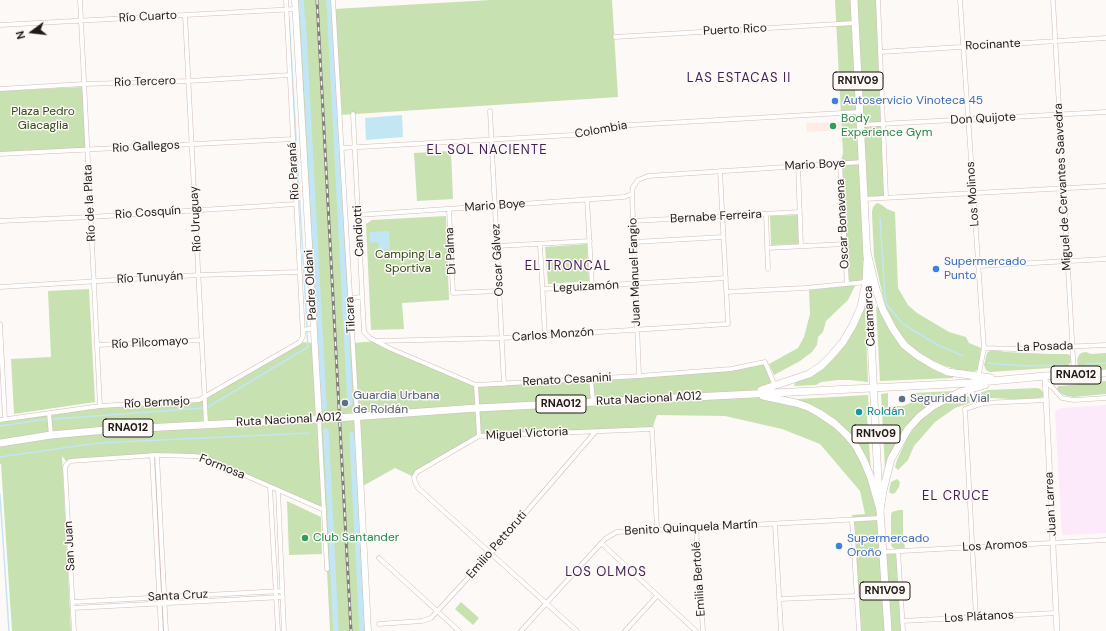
<!DOCTYPE html>
<meta charset="utf-8">
<style>
body{margin:0}
#map{position:relative;width:1106px;height:631px;overflow:hidden;background:#fdf9f7;font-family:"DM Sans",sans-serif}
canvas{display:block}
.north{position:absolute;left:12px;top:12px;width:40px;height:40px;-webkit-text-stroke:3px #fdf9f7;paint-order:stroke;rotate:255deg;font-size:11px;font-weight:700;line-height:16px;text-align:center;color:#211a17}
.north::after{content:'';display:block;margin:auto;width:14px;height:18px;background:#211a17;clip-path:polygon(50% 0,100% 100%,50% 72%,0 100%)}
</style>
<div id="map">
<canvas width="1106" height="631"></canvas>
<div class="north">N</div>
</div>
<script>
const g = document.querySelector('canvas').getContext('2d');
g.lineJoin = 'round';
function paint(path, color) { g.fillStyle = color; g.fill(path, 'evenodd'); }
const toPath = rows => new Path2D(rows.map(r => 'M' + r).join(''));
function stroke(path, color, width, dash) { g.strokeStyle = color; g.lineWidth = width; g.lineCap = dash ? 'butt' : 'round'; g.setLineDash(dash || []); g.stroke(path); }
function write(font, color, halo, rows, align = 'center') {
  g.font = font + ' "DM Sans",sans-serif'; g.lineWidth = 3; g.setLineDash([]); g.textBaseline = 'middle'; g.strokeStyle = halo; g.fillStyle = color; for (const [text, x, y, turn = 0] of rows) {
    g.save(); g.translate(x, y); g.rotate((+turn || 0) * Math.PI / 180); g.textAlign = isNaN(turn) ? turn : align; if (halo) g.strokeText(text, 0, 0); g.fillText(text, 0, 0); g.restore();
  }
}
paint(toPath([
 [841,122,841,130,807,132,806,123]
]), '#feece5');
paint(toPath([
 [1106,405,1106,533,1062,535,1055,411,1062,408]
]), '#fce9fa');
paint(toPath([
 [295,0,333,0,334,9,491,0,612,0,618,97,340,115,353,343,377,341,476,385,731,369,765,362,781,399,819,413,856,446,880,510,883,552,898,551,903,631,859,631,852,515,865,514,860,491,820,444,782,429,725,416,657,415,652,429,479,436,422,468,414,477,395,468,361,487,368,631,330,631,324,510,203,457,152,455,67,462,62,456,71,631,12,631,1,464,0,464,0,420,100,406,199,400,300,342,315,343],
 [835,0,878,0,886,197,864,199,866,282,847,284,840,164,843,153],
 [81,87,83,88,86,146,85,148,0,152,0,91],
 [451,151,453,199,417,201,414,153],
 [877,203,882,205,887,209,895,212,898,288,908,305,917,313,949,332,966,337,969,343,981,348,979,367,976,371,965,372,955,369,942,365,921,354,908,343,898,331,886,310,874,257,872,212,873,207],
 [798,215,799,244,771,245,770,216],
 [446,216,449,300,402,303,404,329,371,330,366,224,372,220],
 [587,244,589,281,548,284,545,247],
 [853,285,855,286,848,300,826,321,823,332,818,337,817,345,812,352,800,361,774,375,769,364,798,348,804,337,810,314,809,290],
 [89,289,95,402,14,414,11,359,51,357,48,291],
 [864,306,865,308,868,382,850,380,838,380,821,382,816,385,794,386,795,383,813,374,827,365,838,354,854,330],
 [876,306,879,309,900,343,953,375,953,378,880,381],
 [991,350,996,350,1005,352,1051,354,1067,354,1070,355,1071,362,1068,366,1065,367,990,372,986,370,984,365,987,353],
 [1086,352,1091,354,1106,353,1106,370,1087,371,1081,370,1078,368,1077,360,1079,355,1081,353],
 [1106,381,1106,394,1073,397,1064,395,1059,392,1057,389,1058,386,1061,386],
 [1037,388,1040,389,1043,392,1044,394,1043,397,1029,400,992,398,979,400,977,399,976,396,980,393,988,390],
 [954,391,931,404,906,426,895,444,885,469,881,394,888,393,888,406,903,406,910,403,913,393],
 [868,395,869,409,867,418,871,470,852,437,796,400,798,399],
 [963,395,966,395,969,397,970,403,955,408,935,422,914,446,908,460,898,470,895,467,897,460,908,436,923,416,949,400],
 [897,479,900,482,899,487,895,493,892,494,889,492,890,486,891,482],
 [287,501,321,517,322,554,289,555],
 [899,510,903,510,903,536,905,548,895,549,892,547,891,544,891,515,892,512],
 [461,602,479,618,473,625,455,609]
]), '#c7e1b0');
paint(toPath([
 [402,115,403,137,366,140,365,118],
 [389,231,390,249,379,249,378,242,370,243,369,232]
]), '#c3e6f5');
stroke(toPath([
 [289,19,307,326],
 [880,218,885,296,887,305,903,324,936,344,963,356],
 [988,363,1024,366,1064,365],
 [1086,364,1106,363],
 [208,407,308,347,307,331],
 [54,419,203,408],
 [0,426,47,419],
 [0,457,98,443,310,433],
 [0,495,9,631]
]), '#c3e6f5', 1.5);
stroke(toPath([
 [301,0,302,15],
 [329,0,330,15],
 [330,18,350,403],
 [303,19,324,407],
 [326,431,336,631],
 [352,435,362,631]
]), '#c3e6f5', 5.5);
const minor = toPath([
 [80,0,100,406],
 [333,0,357,416],
 [878,0,886,197],
 [960,0,984,348,978,378],
 [1053,0,1074,375],
 [185,15,206,424],
 [0,25,296,9],
 [615,37,855,23],
 [880,52,1106,38],
 [0,89,84,84,188,81,290,75],
 [490,111,504,384],
 [353,114,364,332,370,338,389,348,476,385,639,376,731,369,765,362,775,386],
 [861,125,1106,112],
 [342,148,590,134,613,126,860,112],
 [0,154,293,139],
 [840,164,847,284],
 [798,166,801,246],
 [587,199,592,286],
 [864,199,1106,186],
 [449,209,453,293,499,291],
 [766,214,768,269],
 [358,215,624,197,632,194],
 [0,221,91,217,296,204],
 [633,221,800,212],
 [634,242,723,237],
 [540,244,545,335],
 [497,246,590,241],
 [767,248,845,244],
 [978,266,1106,259],
 [0,287,199,275,299,272],
 [543,289,726,278],
 [726,292,805,288,866,282],
 [350,298,362,297],
 [0,324,5,419],
 [303,330,314,328],
 [377,341,502,338,728,324,720,171],
 [97,345,202,340],
 [984,348,1015,349,1106,345],
 [639,376,632,194,633,187,638,180,648,176,863,162],
 [591,379,593,402],
 [1046,383,1052,387,1062,398,1074,400,1106,398],
 [476,385,479,436],
 [971,389,975,406],
 [49,413,51,435],
 [319,419,327,569],
 [0,420,100,406,199,400,300,342,303,336,286,0],
 [152,455,161,631],
 [157,455,166,631],
 [270,487,278,631],
 [278,490,284,631],
 [852,520,859,631],
 [775,524,781,631],
 [696,527,703,631],
 [601,543,696,631],
 [898,551,903,631],
 [883,552,1106,540],
 [379,558,459,631],
 [885,591,900,590],
 [779,599,857,596],
 [73,602,282,591],
 [73,608,283,597],
 [976,617,965,409,984,403,1047,400],
 [902,621,1056,613],
 [379,624,422,621,431,618,491,553,596,431],
 [74,631,65,468,66,465,70,461,157,455,193,456,203,457,324,510],
 [521,631,605,539,617,532,880,518],
 [577,631,418,488,415,482,414,477,417,472,479,436,652,429,657,529],
 [625,631,657,596]
]);
const tertiary = toPath([
 [1045,376,1057,631]
]);
const secondary = toPath([
 [295,0,319,419],
 [357,416,368,631]
]);
const primary = toPath([
 [854,0,867,257],
 [868,278,878,480,888,631]
]);
const trunk = toPath([
 [867,252,876,289,883,310,893,329,904,345,918,356,933,365,948,372,991,378],
 [761,390,809,374,821,366,830,357,843,342,853,325,861,307,866,282,867,261],
 [763,396,796,403,808,407,819,413,834,423,847,435,856,446,864,461,871,478,879,506],
 [337,418,477,408,970,383,1045,376,1106,373],
 [0,443,51,435,106,430,335,418],
 [880,510,883,491,891,459,908,429,919,417,933,406,960,392,985,385]
]);
stroke(minor, '#d1bdb5', 5);
stroke(tertiary, '#d1bdb5', 6);
stroke(secondary, '#d1bdb5', 7);
stroke(primary, '#d1bdb5', 8);
stroke(trunk, '#d1bdb5', 8);
stroke(minor, '#fff', 4);
stroke(tertiary, '#fff', 5);
stroke(secondary, '#fff', 6);
stroke(primary, '#fff', 7);
stroke(trunk, '#fff', 7);
const rail = toPath([
 [317,0,351,631]
]);
stroke(rail, '#837d7a', 3);
stroke(rail, '#fdf9f7', 1.5, [4.5]);
for (const [x, y, r, color] of [
 [835,101,4,"#3f7fe0"],
 [833,126,4,"#2e9e5b"],
 [936,269,4,"#3f7fe0"],
 [902,399,4,"#5c6f8a"],
 [345,403,4,"#5c6f8a"],
 [859,412,4,"#0f9aa8"],
 [305,538,4,"#2e9e5b"],
 [839,546,4,"#3f7fe0"]
]) { const dot = new Path2D(); dot.arc(x, y, r, 0, 2 * Math.PI); g.fillStyle = color; g.fill(dot); stroke(dot, '#fdf9f7', 1.5); }
for (const [x, y, w] of [
 [858,81,50],
 [1076,375,50],
 [561,404,50],
 [128,428,50],
 [876,434,48],
 [885,591,50]
]) { const box = new Path2D(); box.roundRect(x - w / 2, y - 9, w, 18, 3); g.fillStyle = '#fdf9f7'; g.fill(box); stroke(box, '#211a17', 1); }
write('bold 11px', '#211a17', null, [
 ["RN1V09",858,81],
 ["RNA012",1076,375],
 ["RNA012",561,404],
 ["RNA012",128,428],
 ["RN1v09",876,434],
 ["RN1V09",885,591]
]);
write('12px', '#211a17', '#fdf9f7', [
 ["Río Cuarto",148,17,-3],
 ["Puerto Rico",735,30,-3],
 ["Rocinante",993,45,-3],
 ["Rio Tercero",145,82,-2],
 ["Don Quijote",983,119,-3],
 ["Colombia",601,130,-10],
 ["Rio Gallegos",146,147,-3],
 ["Mario Boye",815,165,-3],
 ["Río Paraná",294,171,-93],
 ["Miguel de Cervantes Saavedra",1063,187,-93],
 ["Los Molinos",973,194,-94],
 ["Río de la Plata",90,203,-93],
 ["Mario Boye",495,206,-4],
 ["Rio Cosquín",148,213,-4],
 ["Bernabe Ferreira",716,217,-3],
 ["Río Uruguay",196,219,-93],
 ["Oscar Bonavena",843,224,-93],
 ["Candiotti",359,231,-93],
 ["Di Palma",451,251,-93],
 ["Oscar Gálvez",498,260,-93],
 ["Juan Manuel Fangio",635,272,-92],
 ["Río Tunuyán",150,278,-3],
 ["Padre Oldani",311,285,-93],
 ["Leguizamón",586,287,-3],
 ["Tilcara",351,315,-93],
 ["Catamarca",870,316,-93],
 ["Carlos Monzón",553,335,-4],
 ["Río Pilcomayo",150,343,-3],
 ["La Posada",1045,347,-2],
 ["Renato Cesanini",567,380,-3],
 ["Ruta Nacional A012",649,399,-3],
 ["Río Bermejo",157,403,-3],
 ["Ruta Nacional A012",289,420,-3],
 ["Miguel Victoria",527,434,-3],
 ["Formosa",222,467,22],
 ["Juan Larrea",1051,504,-93],
 ["Benito Quinquela Martín",691,528,-3],
 ["Emilio Pettoruti",497,545,-49],
 ["San Juan",70,546,-93],
 ["Los Aromos",995,546,-3],
 ["Emilia Bertolé",699,579,-94],
 ["Santa Cruz",178,596,-3],
 ["Los Plátanos",979,617,-3]
]);
write('12px', '#366cbe', '#fdf9f7', [
 ["Autoservicio Vinoteca 45",843,101],
 ["Supermercado",944,262],
 ["Punto",944,276],
 ["Supermercado",847,539],
 ["Oroño",847,553]
], 'left');
write('12px', '#304714', '#fdf9f7', [
 ["Plaza Pedro",43,112],
 ["Giacaglia",43,126],
 ["Camping La",408,255],
 ["Sportiva",408,269]
]);
write('12px', '#27864d', '#fdf9f7', [
 ["Body",841,119],
 ["Experience Gym",841,133],
 ["Club Santander",313,538]
], 'left');
write('12px', '#4e5e75', '#fdf9f7', [
 ["Guardia Urbana",353,396],
 ["de Roldán",353,410],
 ["Seguridad Vial",910,399]
], 'left');
write('12px', '#0d838f', '#fdf9f7', [
 ["Roldán",867,412]
], 'left');
g.letterSpacing = '1px';
write('13px', '#411e55', '#fdf9f7', [
 ["LAS ESTACAS II",739,79],
 ["EL SOL NACIENTE",487,151],
 ["EL TRONCAL",568,267],
 ["EL CRUCE",956,497],
 ["LOS OLMOS",606,573]
]);
g.letterSpacing = '0px';
</script>
